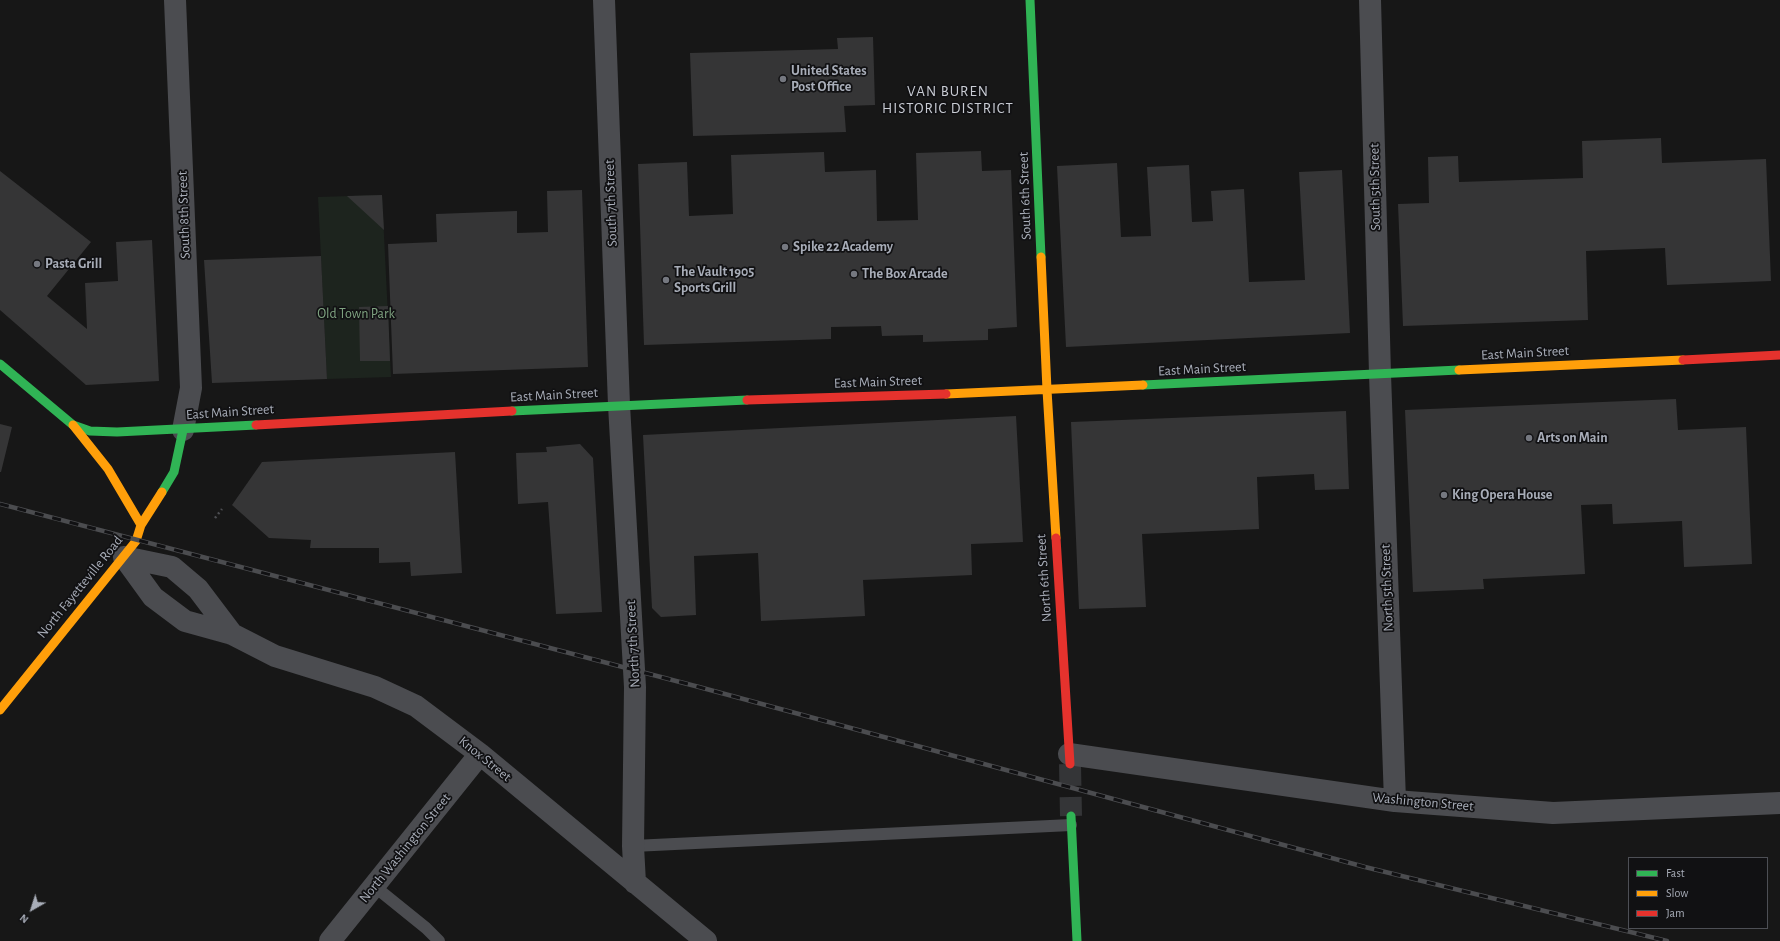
<!DOCTYPE html>
<style>
body{margin:0}
#map{position:relative;width:1780px;height:941px;overflow:hidden;background:#171717;font-family:"Alegreya Sans",sans-serif}
canvas{display:block}
.legend{position:absolute;left:1628px;top:857px;width:140px;height:72px;box-sizing:border-box;background:#111113;border:1px solid #4d4f55;margin:0;padding:5px 7px;list-style:none;font-size:12px;color:#a8adb8}
.legend li{display:flex;align-items:center;gap:8px;height:20px}
.legend b{width:20px;border:1px solid #4d4f55}
.north{position:absolute;left:12px;top:889px;width:40px;height:40px;-webkit-text-stroke:3px #111113;paint-order:stroke;rotate:219deg;font-size:11px;font-weight:700;line-height:16px;text-align:center;color:#a8adb8}
.north::after{content:'';display:block;margin:auto;width:14px;height:18px;background:#a8adb8;clip-path:polygon(50% 0,100% 100%,50% 72%,0 100%)}
</style>
<div id="map">
<canvas width="1780" height="941"></canvas>
<ul class="legend">
<li><b style="height:5px;background:#30b455"></b>Fast</li>
<li><b style="height:5px;background:#ff9f0a"></b>Slow</li>
<li><b style="height:5px;background:#e5322d"></b>Jam</li>
</ul>
<div class="north">N</div>
</div>
<script>
const g = document.querySelector('canvas').getContext('2d');
g.lineJoin = 'round';
function paint(path, color) { g.fillStyle = color; g.fill(path, 'evenodd'); }
const toPath = rows => new Path2D(rows.map(r => 'M' + r).join(''));
function stroke(path, color, width, dash) { g.strokeStyle = color; g.lineWidth = width; g.lineCap = dash ? 'butt' : 'round'; g.setLineDash(dash || []); g.stroke(path); }
function write(font, color, halo, rows, align = 'center') {
  g.font = font + ' "Alegreya Sans",sans-serif'; g.lineWidth = 3.5; g.setLineDash([]); g.textBaseline = 'middle'; g.strokeStyle = halo; g.fillStyle = color; for (const [text, x, y, turn = 0] of rows) {
    g.save(); g.translate(x, y); g.rotate((+turn || 0) * Math.PI / 180); g.textAlign = isNaN(turn) ? turn : align; if (halo) g.strokeText(text, 0, 0); g.fillText(text, 0, 0); g.restore();
  }
}
paint(toPath([
 [382,195,391,377,327,379,318,197]
]), '#1d241e');
paint(toPath([
 [873,37,875,105,844,106,846,132,693,136,690,53,838,49,837,38],
 [1661,138,1662,163,1766,159,1771,281,1667,285,1665,248,1586,251,1588,320,1403,326,1398,204,1429,203,1428,157,1458,156,1459,182,1583,178,1582,141],
 [981,151,982,171,1011,170,1017,327,988,329,988,340,923,342,923,335,882,336,881,326,831,327,831,339,644,345,638,164,687,162,689,216,733,214,731,155,824,152,825,172,876,170,877,221,918,220,916,153],
 [1117,163,1121,237,1151,236,1147,167,1189,165,1192,222,1213,221,1211,191,1244,189,1249,282,1305,280,1299,172,1342,170,1350,333,1066,347,1057,166],
 [0,171,91,242,47,296,87,329,85,283,118,281,116,242,152,240,159,381,86,385,0,310],
 [582,190,588,367,393,374,388,244,437,242,436,214,517,211,517,233,548,232,547,191],
 [382,195,384,230,347,196],
 [321,256,327,379,212,383,204,260],
 [388,306,390,361,360,361,359,307],
 [1676,399,1678,430,1746,427,1752,564,1684,567,1682,521,1613,524,1612,504,1581,505,1585,574,1483,579,1484,589,1413,592,1405,410],
 [1346,411,1349,489,1315,490,1314,474,1257,477,1259,529,1142,534,1146,607,1079,609,1071,422],
 [1016,416,1023,542,971,544,972,575,863,580,865,616,761,621,758,553,694,556,696,615,661,617,652,608,643,435],
 [0,424,12,427,1,472,0,472],
 [580,444,593,458,602,612,556,614,548,502,518,504,516,453,547,452,546,447],
 [455,452,462,573,411,576,410,562,379,563,379,548,310,548,311,540,269,538,232,505,262,462]
]), '#353536');
stroke(toPath([
 [1070,764,1071,816]
]), '#343537', 22, [22, 11]);
stroke(toPath([
 [215,518,222,509]
]), '#4d4e52', 2.5, [2, 3]);
stroke(toPath([
 [633,846,1071,825],
 [374,886,426,928,439,941]
]), '#4b4c50', 12);
stroke(toPath([
 [175,0,191,388,183,430],
 [604,0,619,405,635,687,633,846,635,883],
 [1370,0,1380,374,1395,801],
 [124,557,153,597,185,621,232,634,275,656,375,687,416,706,480,754,706,941],
 [124,557,172,567,198,589,232,634],
 [1069,754,1395,801,1553,813,1780,803],
 [330,941,480,754]
]), '#4b4c50', 22);
stroke(toPath([
 [1030,0,1041,257],
 [0,364,73,425,90,431,117,432,256,425],
 [1143,385,1459,370],
 [512,411,747,400],
 [162,492,174,472,183,430],
 [1071,816,1077,941]
]), '#30b455', 9);
stroke(toPath([
 [1041,257,1047,390,1056,538],
 [1459,370,1683,360],
 [946,394,1143,385],
 [73,425,108,469,141,525],
 [0,710,136,541,141,525,162,492]
]), '#ff9f0a', 9);
stroke(toPath([
 [1683,360,1780,355],
 [747,400,946,394],
 [256,425,512,411],
 [1056,538,1070,764]
]), '#e5322d', 9);
const rail = toPath([
 [0,504,699,687,1365,867,1667,941]
]);
stroke(rail, '#4b4c4f', 4.5);
stroke(rail, '#111113', 3, [9]);
for (const [x, y, r, color] of [
 [783,79,4,"#757880"],
 [785,247,4,"#757880"],
 [37,264,4,"#757880"],
 [854,274,4,"#757880"],
 [666,280,4,"#757880"],
 [1529,438,4,"#757880"],
 [1444,495,4,"#757880"]
]) { const dot = new Path2D(); dot.arc(x, y, r, 0, 2 * Math.PI); g.fillStyle = color; g.fill(dot); stroke(dot, '#111113', 1.5); }
write('bold 14px', '#a8adb8', '#111113', [
 ["United States",791,71],
 ["Post Office",791,87],
 ["Spike 22 Academy",793,247],
 ["Pasta Grill",45,264],
 ["The Vault 1905",674,272],
 ["Sports Grill",674,288],
 ["The Box Arcade",862,274],
 ["Arts on Main",1537,438],
 ["King Opera House",1452,495]
], 'left');
write('14px', '#a8adb8', '#111113', [
 ["South 5th Street",1375,187,-91],
 ["South 6th Street",1025,196,-92],
 ["South 7th Street",611,203,-92],
 ["South 8th Street",184,215,-92],
 ["East Main Street",1525,353,-3],
 ["East Main Street",1202,369,-3],
 ["East Main Street",878,382,-2],
 ["East Main Street",554,395,-3],
 ["East Main Street",230,412,-4],
 ["North 6th Street",1044,578,-94],
 ["North Fayetteville Road",80,587,-51],
 ["North 5th Street",1387,588,-92],
 ["North 7th Street",633,644,-93],
 ["Knox Street",485,759,39],
 ["Washington Street",1423,802,5],
 ["North Washington Street",405,848,-51]
]);
write('14px', '#7fa381', '#111113', [
 ["Old Town Park",356,314]
]);
g.letterSpacing = '1px';
write('15px', '#c9ccd4', '#111113', [
 ["VAN BUREN",948,91],
 ["HISTORIC DISTRICT",948,108]
]);
g.letterSpacing = '0px';
</script>
